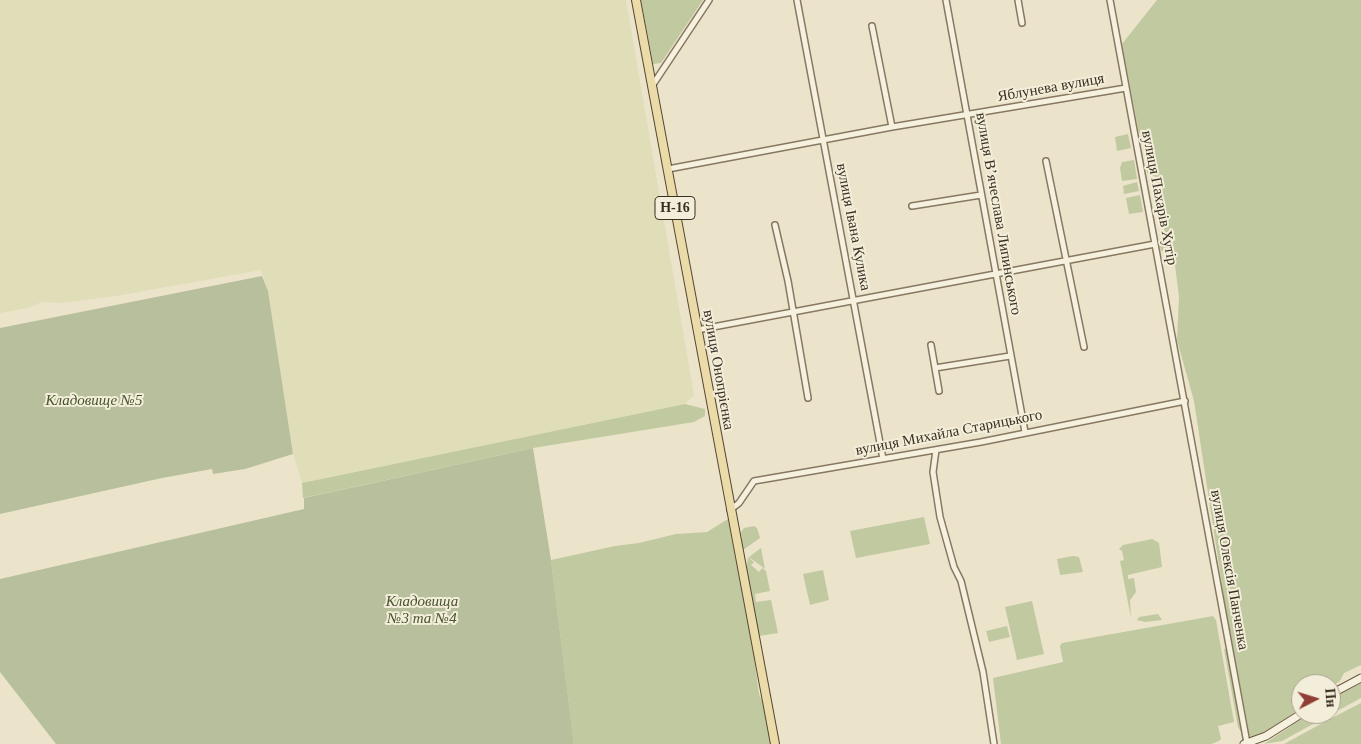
<!DOCTYPE html>
<meta charset="utf-8">
<style>
body{margin:0}
#map{position:relative;width:1361px;height:744px;overflow:hidden;background:#ebe4cb;font-family:"Times New Roman",serif}
canvas{display:block}
.north{position:absolute;left:1291px;top:674px;width:50px;height:50px;box-sizing:border-box;background:#f3eeda;border:1px solid #a9a290;border-radius:50%;rotate:85deg;font-size:14px;font-weight:700;line-height:20px;text-align:center;color:#392f22}
.north::after{content:'';display:block;margin:auto;width:18px;height:22px;background:#903d36;clip-path:polygon(50% 0,100% 100%,50% 72%,0 100%)}
</style>
<div id="map">
<canvas width="1361" height="744"></canvas>
<div class="north">Пн</div>
</div>
<script>
const g = document.querySelector('canvas').getContext('2d');
g.lineJoin = 'round';
function paint(path, color) { g.fillStyle = color; g.fill(path, 'evenodd'); }
const toPath = rows => new Path2D(rows.map(r => 'M' + r).join(''));
function stroke(path, color, width, dash) { g.strokeStyle = color; g.lineWidth = width; g.lineCap = dash ? 'butt' : 'round'; g.setLineDash(dash || []); g.stroke(path); }
function write(font, color, halo, rows, align = 'center') {
  g.font = font + ' "Times New Roman",serif'; g.lineWidth = 4; g.setLineDash([]); g.textBaseline = 'middle'; g.strokeStyle = halo; g.fillStyle = color; for (const [text, x, y, turn = 0] of rows) {
    g.save(); g.translate(x, y); g.rotate((+turn || 0) * Math.PI / 180); g.textAlign = isNaN(turn) ? turn : align; if (halo) g.strokeText(text, 0, 0); g.fillText(text, 0, 0); g.restore();
  }
}
paint(toPath([
 [0,0,626,0,694,395,685,404,302,483,293,454,268,291,261,270,116,296,61,303,42,302,28,308,0,313]
]), '#e0ddb9');
paint(toPath([
 [641,0,703,0,661,63,653,64],
 [1157,0,1361,0,1361,665,1344,673,1340,681,1331,687,1331,684,1301,684,1301,708,1263,734,1250,738,1224,598,1194,401,1177,340,1179,297,1173,249,1161,251,1159,242,1165,234,1156,177,1147,173,1148,135,1139,133,1122,44],
 [1128,134,1131,148,1117,151,1115,137],
 [1134,160,1137,179,1122,181,1120,168,1122,162],
 [1137,182,1139,191,1124,194,1123,186],
 [1140,195,1143,212,1129,214,1126,198],
 [685,404,705,409,705,416,694,422,533,448,303,498,302,483],
 [924,517,930,544,856,558,850,531],
 [728,519,754,656,759,694,764,706,771,744,574,744,551,560,615,546,639,543,676,534,707,532],
 [754,526,757,528,760,538,743,550,741,532,744,528],
 [1152,539,1159,543,1162,567,1128,575,1128,579,1134,578,1136,592,1130,600,1131,618,1120,561,1124,560,1122,551,1119,549,1123,545],
 [761,548,765,569,749,557],
 [1073,556,1079,557,1083,572,1060,575,1057,559],
 [748,557,754,562,751,565,759,572,762,568,766,571,770,591,755,594,756,602,771,600,778,633,759,636,746,573],
 [823,570,829,600,810,605,803,574],
 [1032,601,1044,654,1017,660,1005,607],
 [1158,614,1162,620,1145,622,1137,620,1139,617],
 [1213,616,1216,620,1234,722,1218,726,1221,739,1219,741,1211,744,1001,744,993,678,1063,662,1060,646,1062,643],
 [1007,626,1010,637,989,642,986,631],
 [1224,649,1228,650,1243,735,1238,727],
 [1361,683,1361,698,1282,741,1264,744,1309,714,1331,714,1331,699],
 [1361,703,1361,744,1284,744,1330,719]
]), '#c0c99f');
paint(toPath([
 [262,276,268,291,293,454,245,469,213,474,212,469,162,478,0,514,0,328],
 [533,448,551,560,574,744,56,744,0,672,0,579,304,509,304,498]
]), '#b8bf9d');
const street = toPath([
 [797,0,883,459],
 [946,0,1025,432],
 [1018,0,1022,23],
 [1110,0,1247,743],
 [872,26,892,127],
 [652,86,709,0],
 [1046,161,1084,347],
 [668,169,892,127,1126,88],
 [912,206,981,195],
 [775,225,788,281,808,398],
 [697,330,1155,244],
 [931,345,939,391],
 [935,368,1010,356],
 [936,450,933,472,940,517,954,567,961,581,983,672,994,744],
 [730,510,739,503,754,481,981,442,1185,401]
]);
const secondary = toPath([
 [1331,694,1361,678],
 [1244,744,1266,736,1301,714]
]);
const primary = toPath([
 [636,0,775,744]
]);
stroke(street, '#877861', 8);
stroke(secondary, '#695943', 9);
stroke(primary, '#554634', 10);
stroke(street, '#f6f1de', 5);
stroke(secondary, '#f6f1de', 7);
stroke(primary, '#eadba8', 8);
for (const [x, y, w] of [
 [675,208,40]
]) { const box = new Path2D(); box.roundRect(x - w / 2, y - 11.5, w, 23, 4); g.fillStyle = '#f3eeda'; g.fill(box); stroke(box, '#392f22', 1); }
write('bold 14px', '#392f22', null, [
 ["Н-16",675,208]
]);
write('15px', '#392f22', '#f3eeda', [
 ["Яблунева вулиця",1051,88,-10],
 ["вулиця Пахарів Хутір",1159,198,79],
 ["вулиця Вʼячеслава Липинського",998,214,80],
 ["вулиця Івана Кулика",853,227,79],
 ["вулиця Онопрієнка",718,370,80],
 ["вулиця Михайла Старицького",949,433,-11],
 ["вулиця Олексія Панченка",1229,570,80]
]);
write('italic 15px', '#46532b', '#f3eeda', [
 ["Кладовище №5",94,401],
 ["Кладовища",422,602],
 ["№3 та №4",422,619]
]);
</script>
